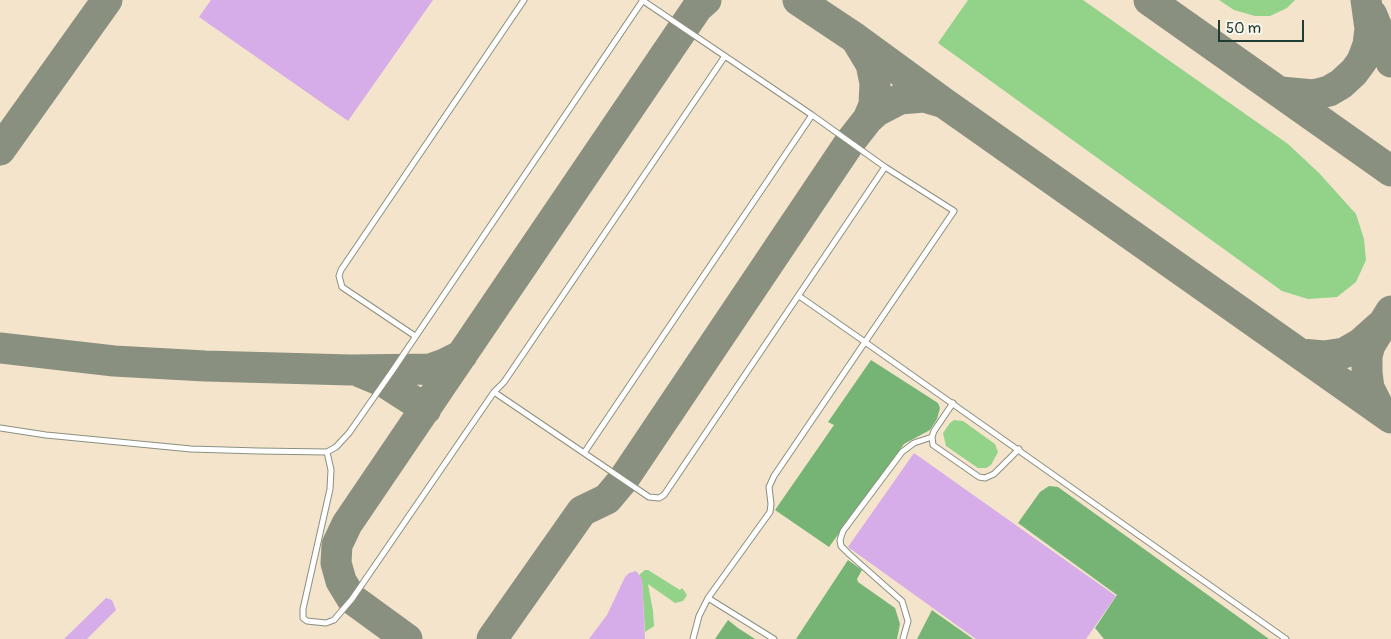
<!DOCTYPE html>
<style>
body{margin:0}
#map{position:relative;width:1391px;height:639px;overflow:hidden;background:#f4e4cb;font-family:Pangolin,sans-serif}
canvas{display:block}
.scale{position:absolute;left:1218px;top:20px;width:86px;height:22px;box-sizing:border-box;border:2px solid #1f3d34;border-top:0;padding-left:6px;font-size:15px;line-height:18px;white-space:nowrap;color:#1f3d34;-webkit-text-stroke:4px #fbf7ec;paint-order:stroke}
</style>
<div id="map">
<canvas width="1391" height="639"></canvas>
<div class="scale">50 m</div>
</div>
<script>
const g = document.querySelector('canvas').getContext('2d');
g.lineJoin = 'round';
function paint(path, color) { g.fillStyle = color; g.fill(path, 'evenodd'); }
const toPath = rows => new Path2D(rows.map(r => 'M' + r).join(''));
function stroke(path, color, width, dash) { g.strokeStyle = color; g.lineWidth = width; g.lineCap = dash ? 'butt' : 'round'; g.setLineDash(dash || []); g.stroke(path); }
paint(toPath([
 [968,0,1083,0,1288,144,1319,173,1356,214,1364,239,1366,260,1356,282,1337,297,1308,299,1282,291,938,43],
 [1219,0,1295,0,1287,8,1270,16,1255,16,1234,10],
 [954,420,963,421,995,444,998,452,991,465,986,468,978,468,946,446,943,433,950,423],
 [645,570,648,570,680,590,682,588,687,595,683,601,675,603,648,584,653,611,654,626,645,632,642,580,639,575]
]), '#92d289');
paint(toPath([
 [871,360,938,403,940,408,937,419,930,430,904,444,829,547,775,510,834,425,828,422],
 [1049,486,1058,487,1269,639,1104,639,1095,628,1117,595,1018,523,1040,492],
 [848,560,862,570,857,579,858,582,895,608,900,624,897,639,796,639],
 [932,610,936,613,973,639,917,639],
 [728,620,738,628,755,639,715,639]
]), '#75b475');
stroke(toPath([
 [798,0,855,38,944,103,1391,418],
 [1149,0,1391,171],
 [1372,15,1391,62],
 [857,41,871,64,875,83,874,105,868,119],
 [1281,92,1313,95,1329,91,1341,84,1354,72,1362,61,1368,45,1370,29,1366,0],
 [0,150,107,0],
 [0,348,114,361,205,366,351,370,430,369,444,364,462,355],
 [1301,354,1324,356,1344,353,1361,343,1380,326],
 [362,373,384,382,426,409],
 [1380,410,1369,388,1367,373,1367,356,1370,345,1391,311],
 [407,639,352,599,341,581,336,563,337,545,347,524,697,8,706,0],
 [492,639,582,511,607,499,623,480,850,142,868,119,877,111,900,99,924,97,944,103]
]), '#8a9080', 31);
paint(toPath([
 [211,0,433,0,348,121,199,17],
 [914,453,1116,596,1086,639,976,639,848,547],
 [636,571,642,579,645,639,589,639,607,615,625,577,629,573],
 [106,598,112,600,116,610,87,639,64,639]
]), '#d6ade8');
const lane = toPath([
 [642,0,812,115,885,167,954,211,865,342,799,296],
 [415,336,342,287,339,276,341,270,524,0],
 [494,392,649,497,659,498,664,495,885,167],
 [953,403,934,431,932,437,933,445,979,477,985,478,994,474,1019,449],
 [0,428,46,435,191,449,258,451,327,452,336,447,349,433,393,370,643,0],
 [327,452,331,470,330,489,303,609,303,618,307,621,326,623,334,620,352,599,494,392,504,382,725,56],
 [584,453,812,115],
 [693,639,699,616,708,598],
 [774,639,708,598,770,512,771,504,769,487,774,476,865,342,1286,639],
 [903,639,908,621,902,601,849,554,841,546,840,540,843,531,902,452,914,443,932,437]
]);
stroke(lane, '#8a9080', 7);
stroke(lane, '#fff', 5);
</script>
